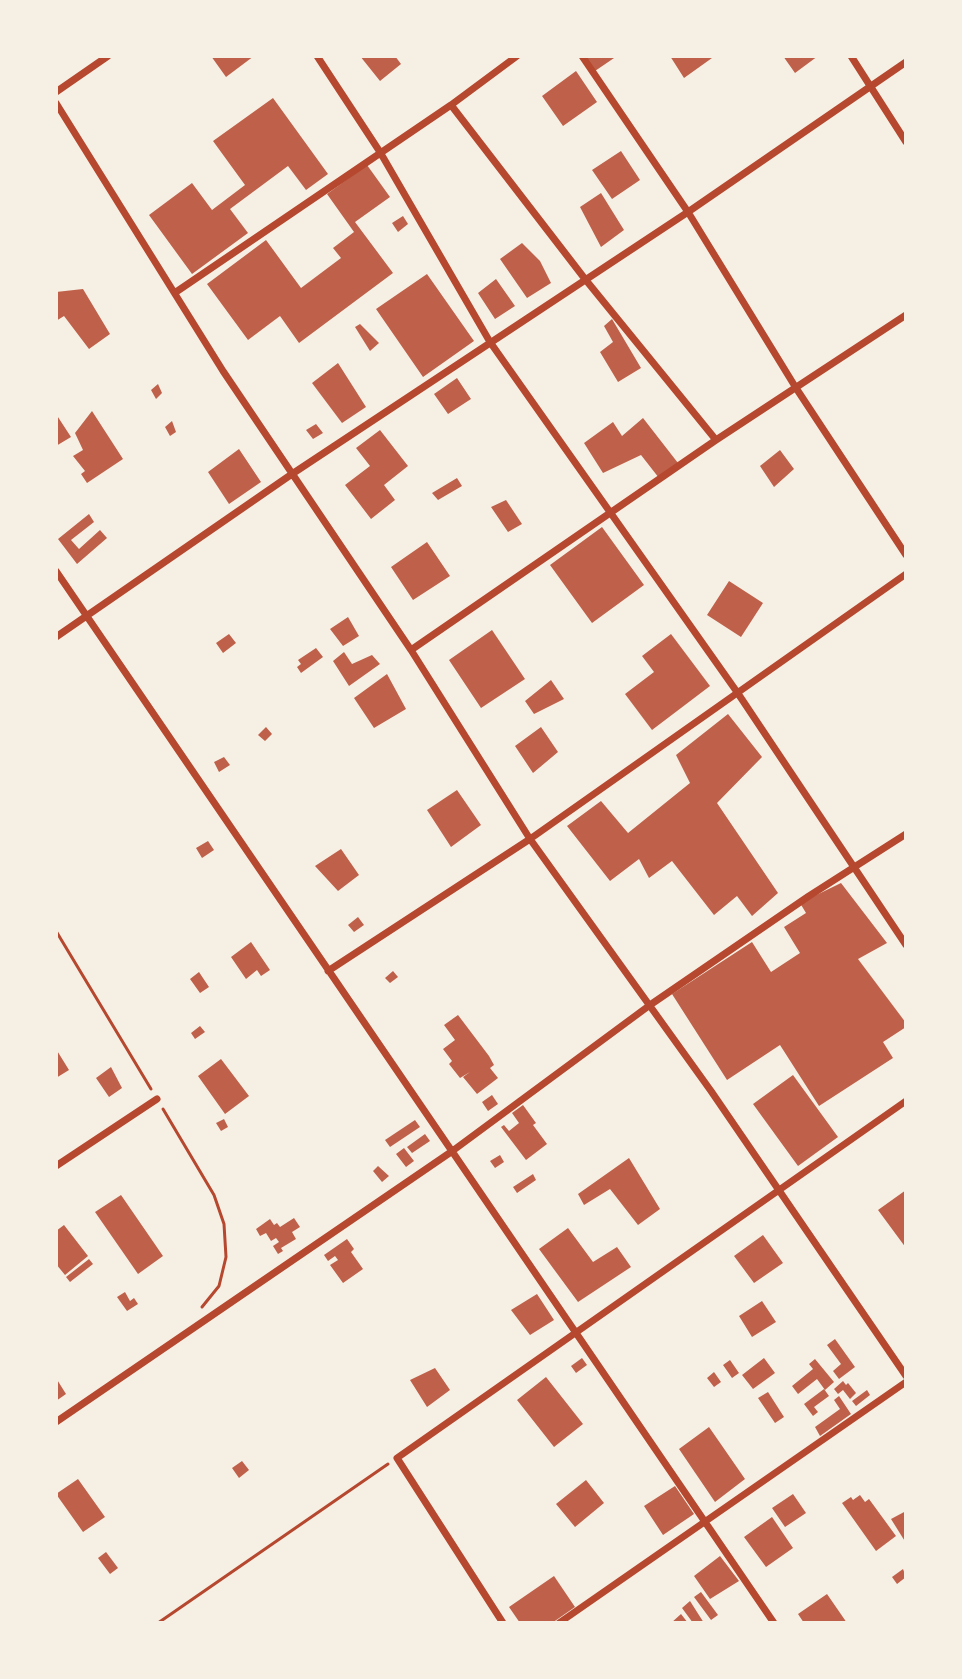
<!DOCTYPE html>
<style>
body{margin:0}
#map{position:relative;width:962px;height:1679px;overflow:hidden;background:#f6efe4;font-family:Cabin,sans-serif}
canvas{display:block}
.frame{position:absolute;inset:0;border:58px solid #f6efe4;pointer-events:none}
</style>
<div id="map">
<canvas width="962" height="1679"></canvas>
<div class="frame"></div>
</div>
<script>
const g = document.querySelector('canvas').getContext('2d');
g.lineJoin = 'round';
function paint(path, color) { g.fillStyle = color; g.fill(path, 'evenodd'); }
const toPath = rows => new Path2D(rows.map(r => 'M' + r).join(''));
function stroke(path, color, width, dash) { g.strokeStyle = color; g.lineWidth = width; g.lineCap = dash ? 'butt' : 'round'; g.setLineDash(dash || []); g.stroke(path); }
paint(toPath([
 [211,56,254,56,226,77],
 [360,56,395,56,401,64,380,81],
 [585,56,617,56,595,71],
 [670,56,710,56,712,58,684,78],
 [783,56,818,56,795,73],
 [576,71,597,102,563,126,542,96],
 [273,98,328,174,306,190,288,166,230,209,248,233,192,274,149,215,192,183,212,210,245,185,213,141],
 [621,151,640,180,612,199,592,170],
 [367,165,390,197,355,222,393,273,299,343,280,316,248,340,207,284,266,240,301,288,341,258,333,248,354,232,327,194],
 [601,193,624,230,601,247,580,207],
 [403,216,408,224,398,232,392,223],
 [522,243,540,261,551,283,527,298,500,259],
 [427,274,474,341,423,377,376,309],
 [496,279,515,306,495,319,478,293],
 [83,289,110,334,89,349,64,316,56,321,56,292],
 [612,319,641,368,618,382,600,352,613,342,604,326],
 [360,324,379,343,370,351,355,327],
 [338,363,366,407,342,423,312,383],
 [457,378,471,399,448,414,434,394],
 [158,384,162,393,156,399,151,390],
 [92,411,123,459,87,483,81,474,85,471,73,456,83,450,75,433],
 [56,414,71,437,56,446],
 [643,418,678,463,659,478,641,455,603,473,584,443,613,422,622,436],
 [172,421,176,432,170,436,165,427],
 [316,424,323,433,313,439,306,430],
 [380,430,408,466,384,485,395,500,371,519,345,485,370,466,356,448],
 [239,449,261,482,229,504,208,472],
 [780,450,794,469,774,487,760,466],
 [457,478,462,486,438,500,432,493],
 [506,500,522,524,508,532,491,507],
 [89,514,94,522,71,540,79,549,100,530,107,538,77,564,58,539],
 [602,527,644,585,592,623,550,565],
 [427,542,450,576,413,600,391,567],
 [729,581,763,603,741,637,707,615],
 [348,617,359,636,343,646,330,629],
 [492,630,525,679,481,708,449,660],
 [229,634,236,643,223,653,216,643],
 [671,634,710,686,652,730,625,694,654,672,642,656],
 [316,648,323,657,301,673,297,667,301,664,298,660],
 [344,652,352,664,372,655,380,664,349,686,333,661],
 [387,674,406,709,374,728,354,698],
 [551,680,564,699,534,714,525,701],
 [728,714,762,757,717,803,778,893,752,916,737,896,714,915,672,861,649,878,639,859,610,881,567,826,601,801,628,833,690,783,676,755],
 [266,727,272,734,265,741,258,735],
 [541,727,558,752,533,773,515,746],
 [224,757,230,765,219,772,214,762],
 [457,790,481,825,451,847,427,810],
 [208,841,214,850,202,858,196,848],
 [341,849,359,875,338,891,315,866],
 [841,883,887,943,858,959,906,1023,906,1027,883,1042,893,1058,819,1106,780,1045,727,1080,672,994,752,942,771,972,800,953,784,927,806,913,800,903],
 [358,917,364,925,354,932,348,925],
 [251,942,270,970,261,976,257,970,246,979,231,957],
 [393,971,398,977,390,983,385,978],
 [199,972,209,987,200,993,190,979],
 [458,1015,489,1056,494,1065,490,1068,498,1078,477,1094,463,1077,470,1072,460,1078,449,1064,452,1061,443,1049,455,1040,444,1025],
 [200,1026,205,1032,195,1039,191,1033],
 [56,1049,69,1070,56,1078],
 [221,1059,249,1096,225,1114,198,1076],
 [111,1067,122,1088,109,1097,96,1078],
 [793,1075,838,1137,798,1166,753,1104],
 [492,1095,498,1104,488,1111,482,1102],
 [523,1105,536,1123,533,1125,547,1144,526,1160,501,1127,504,1125,509,1131,519,1123,512,1113],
 [224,1119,228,1127,221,1131,216,1123],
 [415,1120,420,1127,390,1147,385,1140],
 [425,1134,430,1141,412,1153,407,1147],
 [404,1148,414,1161,406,1167,396,1154],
 [500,1155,504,1162,495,1168,490,1161],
 [629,1158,660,1209,638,1225,610,1189,584,1205,578,1194],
 [378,1166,389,1176,382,1182,373,1171],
 [533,1174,536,1180,517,1193,513,1187],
 [906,1190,906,1248,878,1210],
 [121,1195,163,1256,138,1274,95,1212],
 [294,1218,300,1227,292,1232,296,1239,281,1248,283,1251,278,1254,273,1246,279,1242,276,1238,271,1241,266,1233,260,1236,256,1229,270,1219,274,1225,277,1223,280,1227],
 [64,1225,88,1256,65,1275,56,1264,56,1231],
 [568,1228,593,1262,617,1247,631,1267,578,1302,539,1249],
 [763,1235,783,1263,754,1283,734,1256],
 [347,1239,354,1249,351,1252,363,1269,343,1283,330,1265,338,1260,335,1256,328,1261,324,1255],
 [89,1259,93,1264,70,1282,66,1277],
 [125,1292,130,1301,134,1298,138,1304,127,1311,117,1297],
 [537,1294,554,1320,530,1335,511,1310],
 [762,1301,776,1322,752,1337,739,1316],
 [835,1339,855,1367,839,1379,833,1371,841,1364,827,1345],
 [582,1358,587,1365,576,1373,571,1366],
 [764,1358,775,1373,753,1389,742,1375],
 [815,1359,834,1382,825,1390,817,1379,798,1394,792,1386,813,1369,809,1364],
 [730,1360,739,1373,732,1378,723,1365],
 [435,1368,450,1390,427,1407,410,1380],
 [714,1372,721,1382,714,1387,707,1378],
 [546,1377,583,1424,554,1447,517,1400],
 [56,1378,66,1394,56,1401],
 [843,1381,846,1385,848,1383,856,1393,850,1399,843,1390,838,1394,834,1389],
 [824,1389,829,1396,814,1407,818,1412,813,1416,804,1404],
 [867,1390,870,1395,856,1406,852,1401],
 [768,1392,784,1417,775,1423,758,1398],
 [839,1396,851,1414,820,1436,815,1427,840,1409,834,1400],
 [709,1427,745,1479,715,1502,679,1449],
 [242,1461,249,1470,239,1478,232,1468],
 [78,1479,105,1517,83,1532,56,1494],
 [586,1480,604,1503,575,1527,556,1504],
 [675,1486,694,1514,663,1535,644,1506],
 [793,1494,806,1513,785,1527,772,1508],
 [860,1495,865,1502,869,1499,896,1536,876,1551,842,1503,851,1497,853,1500],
 [906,1511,906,1543,891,1519],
 [772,1517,793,1548,766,1567,744,1537],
 [106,1552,118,1568,110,1574,98,1558],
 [720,1556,739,1581,710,1599,694,1576],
 [903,1569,906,1577,897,1584,892,1577],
 [554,1576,575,1607,552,1623,520,1623,509,1607],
 [701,1592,718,1615,711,1620,694,1597],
 [827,1594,847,1623,804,1623,798,1614],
 [690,1601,704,1623,693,1623,682,1608],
 [681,1614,688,1623,671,1623]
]), '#bf614a');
stroke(toPath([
 [56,931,151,1089],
 [163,1109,214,1195,224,1224,226,1257,219,1286,202,1307],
 [158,1623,388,1464]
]), '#b5482f', 3);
stroke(toPath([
 [317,56,380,152,490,342,737,692,906,945],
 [582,56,688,212,796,388,906,555],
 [851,56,906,142],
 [56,92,108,56],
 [56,103,223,371,411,650,530,839,711,1091,906,1376],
 [451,105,585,279,716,440],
 [176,292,451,105,517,56],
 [56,571,774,1623],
 [56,637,292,474,688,212,906,62],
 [411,650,716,440,906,315],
 [328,971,530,839,906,574],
 [56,1166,157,1099],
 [56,1422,451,1152,650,1005,809,896,906,834],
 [503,1623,397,1458,906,1101],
 [559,1623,906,1382]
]), '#b5482f', 7);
</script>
